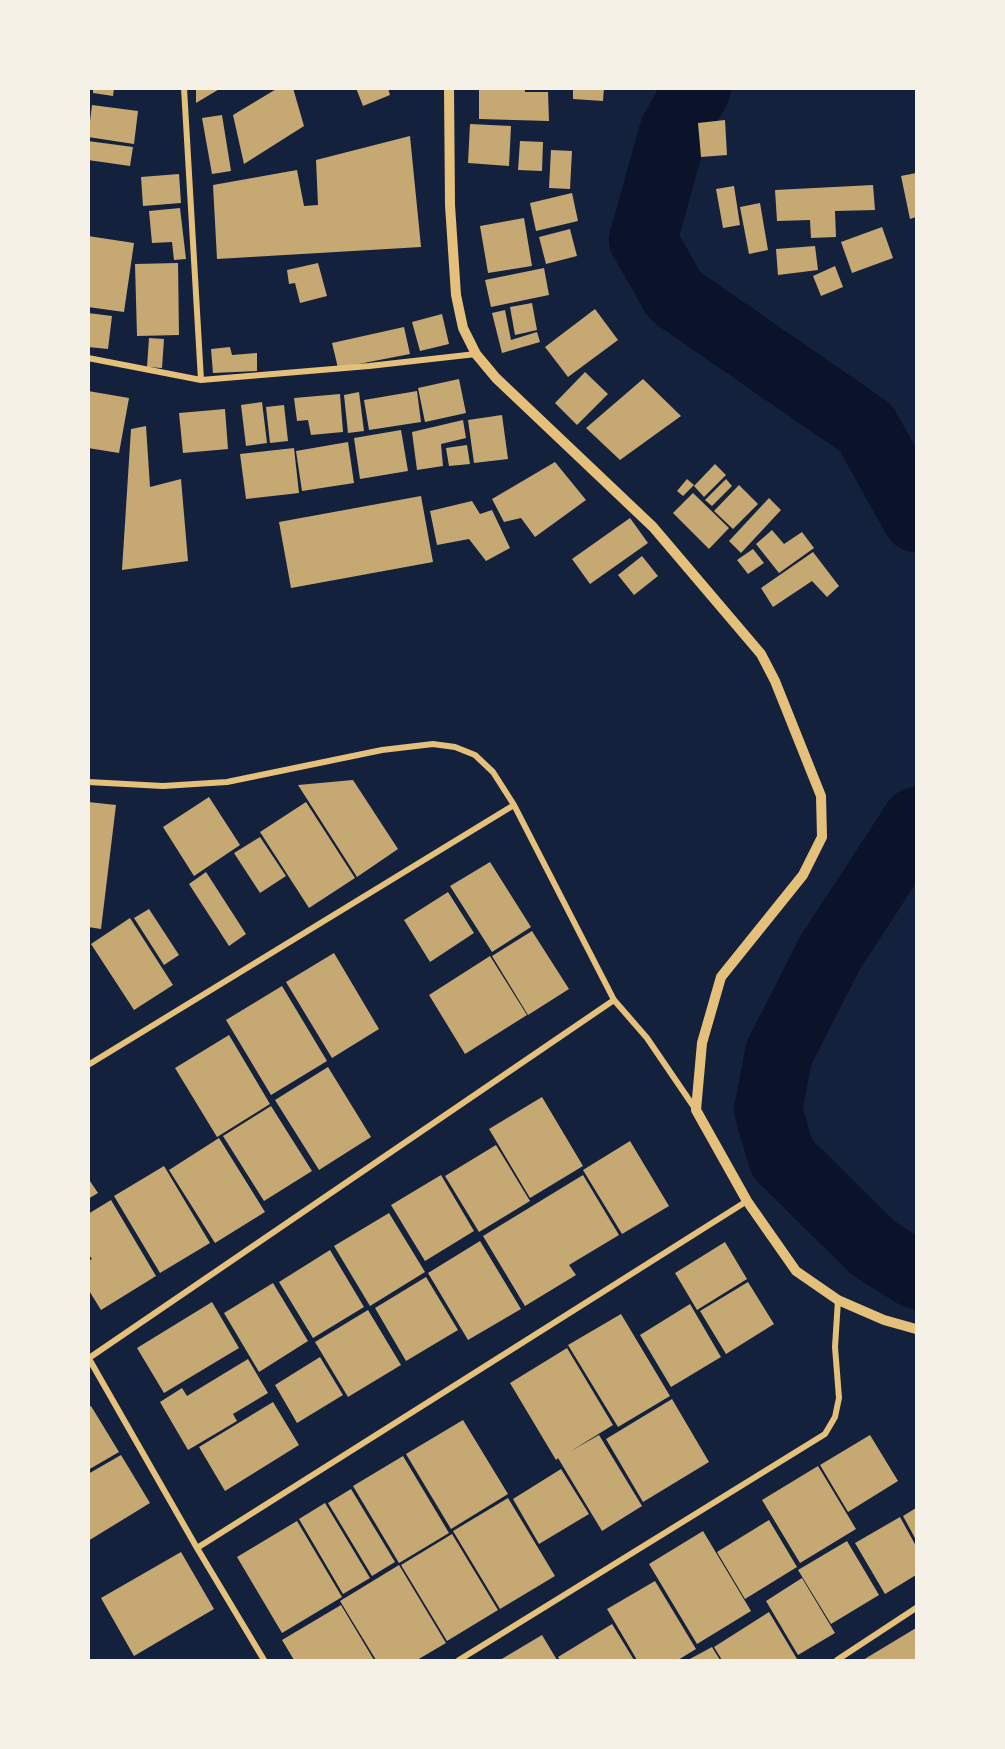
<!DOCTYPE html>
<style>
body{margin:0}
#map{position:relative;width:1005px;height:1749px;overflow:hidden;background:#14213d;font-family:Overpass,sans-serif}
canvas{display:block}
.frame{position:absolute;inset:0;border:90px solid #f6f1e7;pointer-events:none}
</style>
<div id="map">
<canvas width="1005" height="1749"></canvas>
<div class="frame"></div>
</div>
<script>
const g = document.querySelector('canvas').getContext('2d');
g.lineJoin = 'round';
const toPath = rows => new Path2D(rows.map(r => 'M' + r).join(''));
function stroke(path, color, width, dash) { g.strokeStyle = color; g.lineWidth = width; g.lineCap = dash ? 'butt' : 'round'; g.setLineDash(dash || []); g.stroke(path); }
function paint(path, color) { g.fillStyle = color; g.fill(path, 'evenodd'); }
stroke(toPath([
 [697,88,673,132,643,240,675,296,866,428,916,518],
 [916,821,830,953,779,1053,768,1110,782,1158,873,1248,916,1275]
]), '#0b132b', 68);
paint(toPath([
 [93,88,114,88,113,96,93,93],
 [196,88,221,88,196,103],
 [278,88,293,88,304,126,244,164,233,115],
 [356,88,388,88,390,95,363,106],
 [479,88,525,88,525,92,548,92,549,121,479,119],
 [573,88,604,88,603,101,573,99],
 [92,105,138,111,134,144,88,137],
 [222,115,231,171,212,174,202,118],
 [725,120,727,155,701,157,698,123],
 [470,124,511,126,509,166,468,163],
 [410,136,421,247,217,259,213,185,297,170,304,206,318,205,316,160],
 [88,141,133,147,130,166,88,160],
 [520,141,543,142,542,171,518,170],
 [551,150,572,151,570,189,549,188],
 [916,173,916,217,910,219,901,176],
 [179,174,181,203,143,206,141,177],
 [873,185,875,210,835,211,836,237,811,238,810,220,777,221,775,190],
 [734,186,740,225,723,228,716,189],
 [572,193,578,221,536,231,530,203],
 [760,203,768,250,749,254,740,207],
 [180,208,186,259,174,260,172,242,152,243,149,211],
 [524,218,532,266,488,273,480,226],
 [882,227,893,258,852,273,841,242],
 [570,229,577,256,546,264,539,237],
 [88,236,134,243,124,312,88,307],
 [815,246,818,270,778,275,776,249],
 [178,263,179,335,137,336,135,264],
 [318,263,327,296,300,303,295,283,289,284,287,270],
 [835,266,843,287,821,296,813,276],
 [544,268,549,295,491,307,485,280],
 [532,303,537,330,515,335,510,307],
 [595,309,618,340,568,377,545,347],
 [505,310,511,340,537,332,540,342,502,353,492,313],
 [88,313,112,316,108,349,88,347],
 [442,314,449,344,420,351,412,322],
 [404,327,410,354,338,368,332,343],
 [149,338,164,339,162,368,147,367],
 [230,347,232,355,257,353,257,371,213,373,211,349],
 [585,372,608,394,577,425,555,403],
 [459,379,466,413,425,422,418,388],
 [643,379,681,416,620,460,586,428],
 [88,391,129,398,119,453,88,448],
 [417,391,421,422,369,430,364,400],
 [359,392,364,431,348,433,344,395],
 [340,394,343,432,311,435,308,420,297,421,294,398],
 [262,402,267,443,246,446,241,405],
 [284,405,288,441,270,443,266,407],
 [225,409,228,449,183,453,179,413],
 [502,415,508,459,474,463,468,420],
 [463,420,466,438,441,444,443,466,417,470,412,432],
 [146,426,150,487,181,479,188,561,122,570,131,429],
 [401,430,408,471,360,479,354,438],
 [348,442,354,483,302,491,296,451],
 [467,445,470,464,449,466,446,448],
 [294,448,299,493,246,499,240,454],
 [555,462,586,500,535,537,521,518,504,522,492,499],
 [715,464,726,475,704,497,694,486],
 [687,479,694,485,683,496,677,491],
 [726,479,732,486,712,506,705,500],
 [739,485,758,504,733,529,714,511],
 [693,493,729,528,709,549,673,513],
 [421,496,433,562,291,588,279,522],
 [769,498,781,510,741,553,729,541],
 [472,501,480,514,492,510,510,548,486,561,469,539,437,545,430,511],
 [630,518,648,543,590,584,572,559],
 [772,530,784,544,802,532,814,548,779,573,756,544],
 [753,549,764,563,748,574,737,560],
 [813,552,839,586,827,597,812,581,773,607,761,588],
 [642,556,658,576,634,595,618,575],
 [353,780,398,849,357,877,298,785],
 [209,797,240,845,194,876,163,827],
 [88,802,116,805,101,929,88,927],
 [306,802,355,878,309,908,260,832],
 [260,837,286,876,260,893,234,853],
 [490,862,531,927,492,952,450,886],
 [206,872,246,934,229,946,189,884],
 [448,892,474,933,430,962,404,920],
 [149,909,179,955,164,965,134,918],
 [130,918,173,985,134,1010,91,944],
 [532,931,569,989,528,1015,492,956],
 [334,953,379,1029,332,1058,286,982],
 [490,956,527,1015,465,1054,429,995],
 [282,986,327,1061,271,1095,226,1020],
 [229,1035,270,1104,217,1137,175,1068],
 [328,1067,371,1137,319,1170,275,1100],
 [542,1097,583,1166,530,1198,489,1129],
 [271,1106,312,1171,264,1201,223,1136],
 [219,1138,265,1212,215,1243,169,1170],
 [630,1141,669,1206,622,1234,583,1170],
 [496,1145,530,1201,479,1232,445,1176],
 [164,1166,210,1243,160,1273,114,1196],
 [441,1175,474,1231,425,1261,391,1205],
 [583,1175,619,1235,569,1265,576,1275,525,1306,483,1236],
 [88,1178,98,1193,88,1199],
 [111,1200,156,1276,101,1310,88,1289,88,1261,92,1259,88,1254,88,1214],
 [389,1213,425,1272,370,1306,334,1246],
 [480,1241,521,1309,468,1340,428,1273],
 [725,1242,747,1279,697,1310,675,1273],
 [330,1250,364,1307,313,1338,279,1282],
 [426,1277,458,1330,406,1361,375,1308],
 [748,1282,774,1324,726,1354,700,1311],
 [273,1283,308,1341,259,1372,224,1313],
 [212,1302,239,1348,164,1393,137,1348],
 [690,1304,721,1357,671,1387,640,1335],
 [368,1310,401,1365,348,1397,315,1342],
 [621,1314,670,1396,618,1427,568,1345],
 [567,1348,613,1425,571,1451,599,1435,642,1506,602,1531,558,1458,556,1460,510,1383],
 [320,1357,343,1395,297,1423,275,1385],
 [248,1359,268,1393,233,1414,237,1421,188,1450,160,1402,182,1388,187,1396],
 [672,1399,709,1462,643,1502,606,1439],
 [273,1402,299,1445,225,1491,199,1447],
 [91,1406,119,1452,88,1470,88,1408],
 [463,1420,508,1494,451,1529,406,1454],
 [870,1435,898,1481,848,1512,820,1465],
 [121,1455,150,1503,88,1541,88,1474],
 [403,1456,449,1533,399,1563,353,1486],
 [818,1466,856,1529,800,1563,762,1500],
 [561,1469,589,1514,539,1544,513,1499],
 [351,1489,395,1562,372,1576,328,1503],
 [508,1498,555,1576,500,1609,453,1531],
 [325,1503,370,1578,343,1594,299,1519],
 [916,1508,916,1540,903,1516],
 [900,1517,916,1546,916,1575,885,1594,855,1543],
 [769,1520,797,1567,745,1599,717,1552],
 [297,1521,342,1597,282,1633,237,1557],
 [703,1531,751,1611,697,1644,649,1564],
 [452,1534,498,1610,447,1641,401,1565],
 [847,1541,879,1595,831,1624,798,1570],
 [181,1552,214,1609,134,1656,101,1598],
 [399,1565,446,1643,417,1660,376,1660,340,1601],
 [802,1578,835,1633,798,1655,766,1601],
 [655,1581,696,1649,678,1660,637,1660,607,1609],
 [341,1605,374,1660,294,1660,282,1640],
 [769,1612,797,1659,722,1660,714,1647],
 [612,1624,634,1660,560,1660,558,1657],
 [916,1628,916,1660,863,1660],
 [542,1635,557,1660,500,1660],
 [712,1647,720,1660,688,1660]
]), '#c6a872');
stroke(toPath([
 [88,358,201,380,184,88],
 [201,380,369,366,476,354],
 [88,782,163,786,227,782,382,750,433,744,455,747,475,755,493,772,514,805,614,1000,647,1038,696,1110],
 [88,1065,514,805],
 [88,1357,197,1548,264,1660],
 [89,1358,614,1000],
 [197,1548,747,1201],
 [459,1660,825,1434,835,1417,839,1398,835,1347,838,1300],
 [837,1660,916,1608]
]), '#e5c07b', 6);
stroke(toPath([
 [449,88,450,205,456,295,463,328,476,354,496,378,653,527,761,654,775,681,821,796,822,837,803,875,721,977,702,1043,696,1110,747,1201,796,1271,838,1300,884,1320,916,1329]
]), '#e5c07b', 10);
</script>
